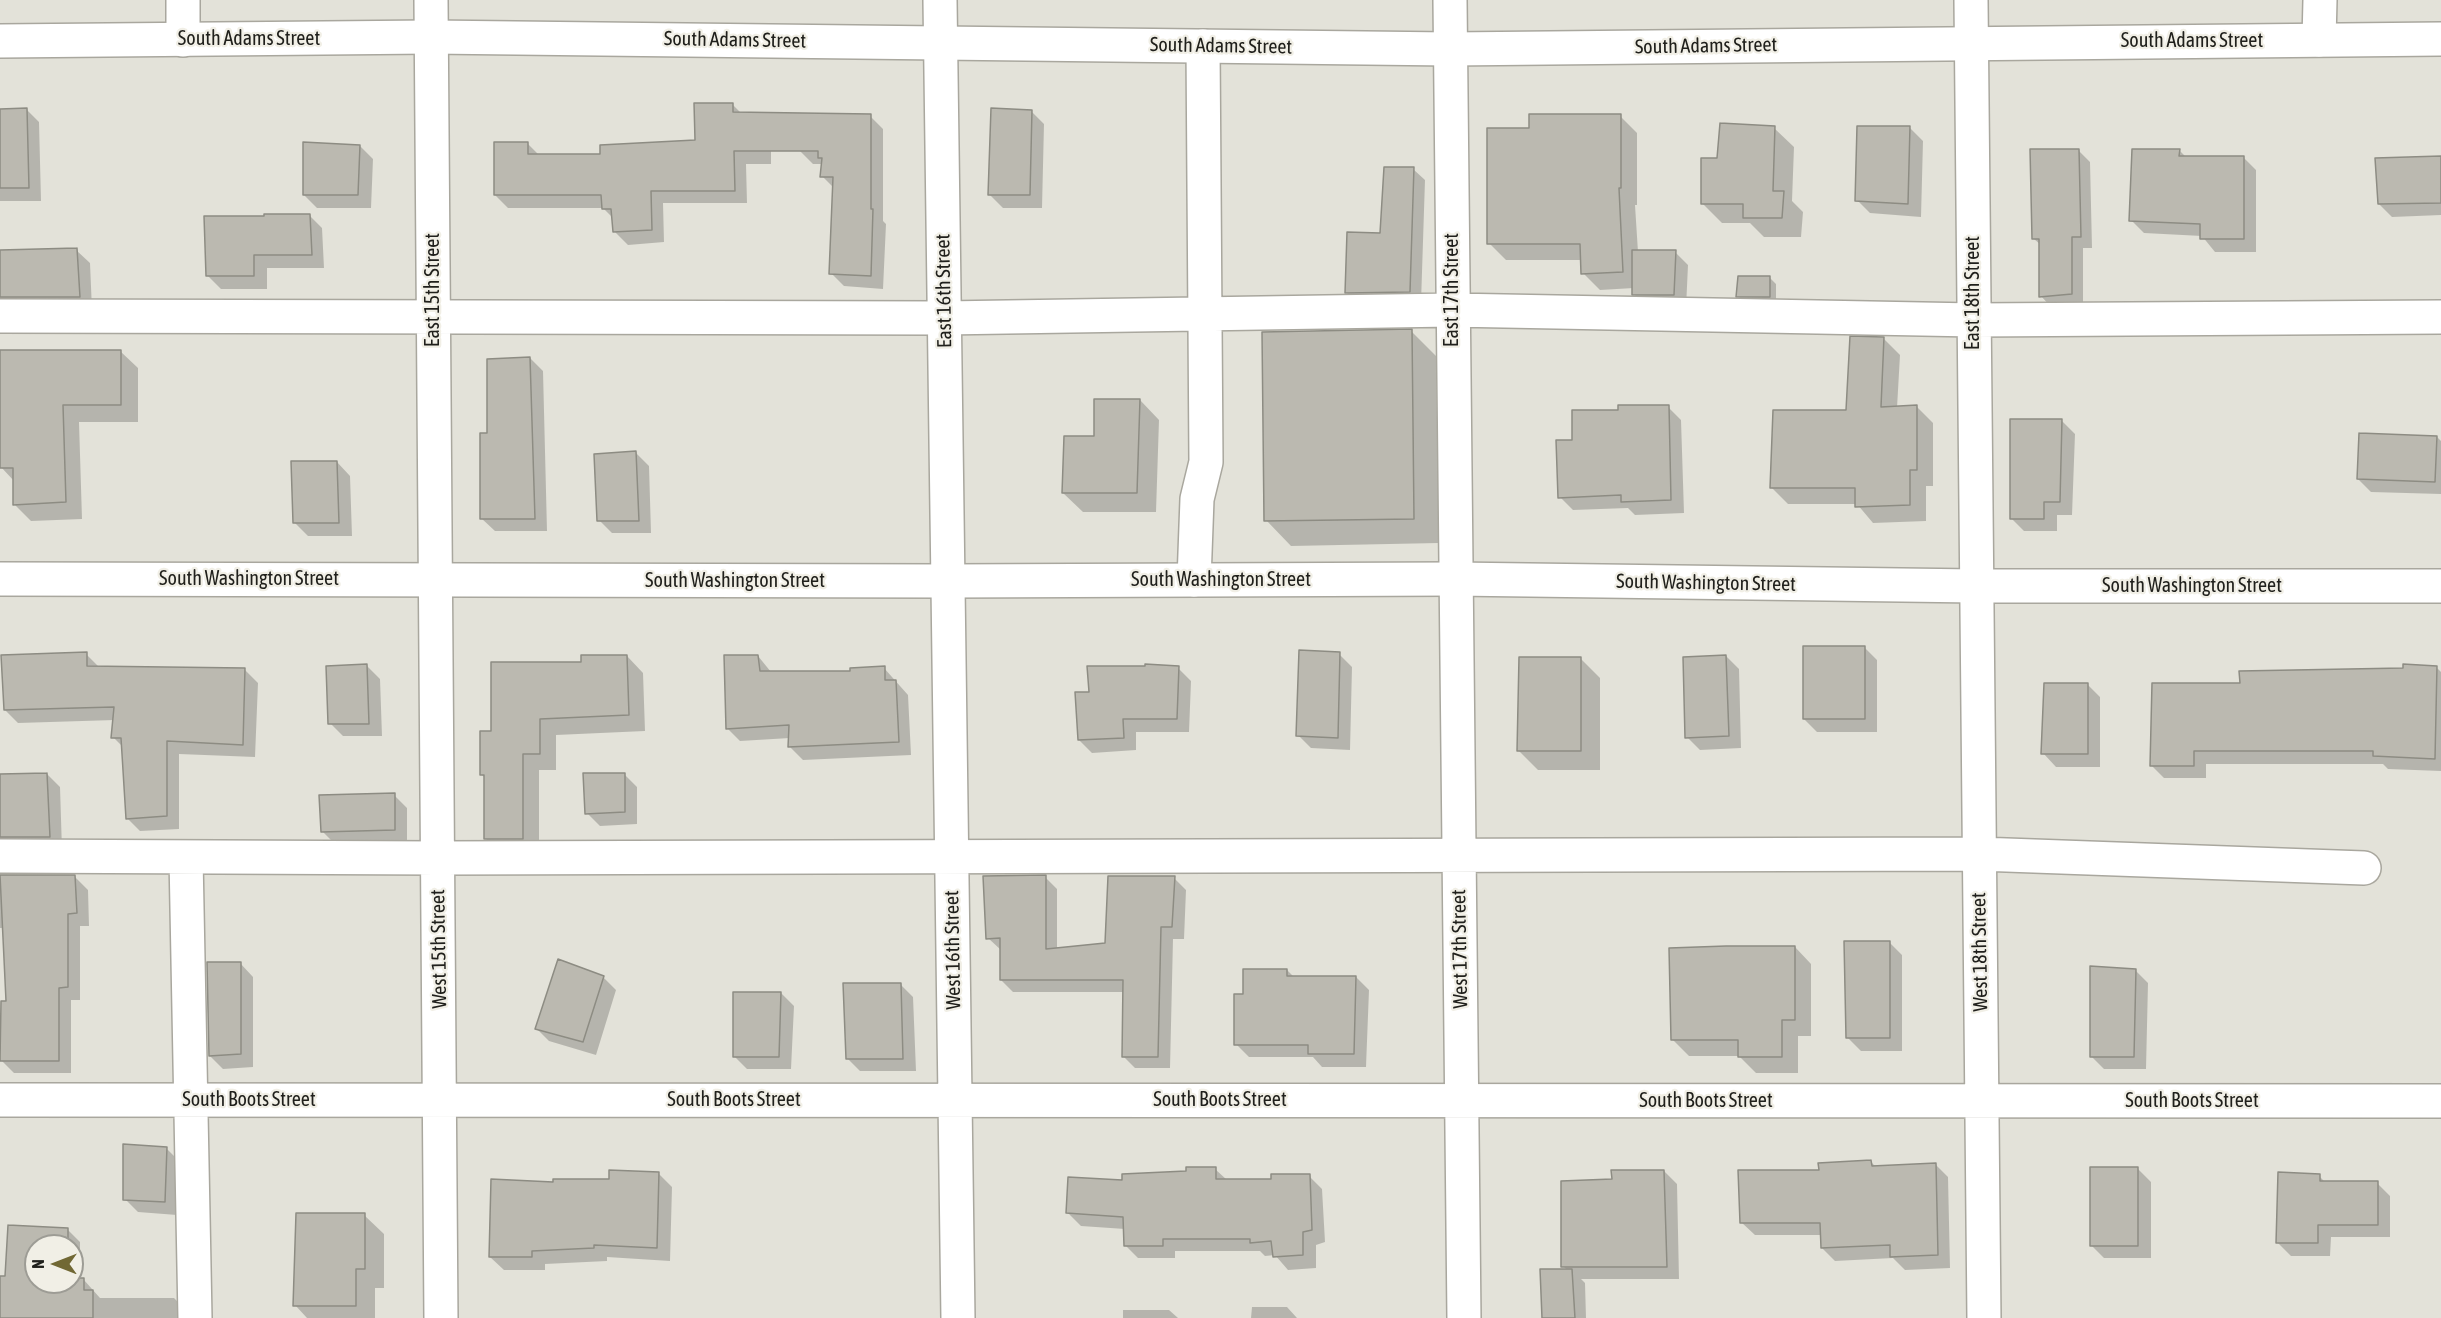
<!DOCTYPE html>
<style>
body{margin:0}
#map{position:relative;width:2441px;height:1318px;overflow:hidden;background:#e3e2d9;font-family:"Asap Condensed",sans-serif}
canvas{display:block}
.north{position:absolute;left:24px;top:1234px;width:60px;height:60px;box-sizing:border-box;background:#f1efe6;border:2px solid #9d9c95;border-radius:50%;rotate:270deg;font-size:16px;font-weight:700;line-height:24px;text-align:center;color:#20201c}
.north::after{content:'';display:block;margin:auto;width:21px;height:27px;background:#716834;clip-path:polygon(50% 0,100% 100%,50% 72%,0 100%)}
</style>
<div id="map">
<canvas width="2441" height="1318"></canvas>
<div class="north">N</div>
</div>
<script>
const g = document.querySelector('canvas').getContext('2d');
g.lineJoin = 'round';
function paint(path, color) { g.fillStyle = color; g.fill(path, 'evenodd'); }
const toPath = rows => new Path2D(rows.map(r => 'M' + r).join(''));
function stroke(path, color, width, dash) { g.strokeStyle = color; g.lineWidth = width; g.lineCap = dash ? 'butt' : 'round'; g.setLineDash(dash || []); g.stroke(path); }
function write(font, color, halo, rows, align = 'center') {
  g.font = font + ' "Asap Condensed",sans-serif'; g.lineWidth = 4.5; g.setLineDash([]); g.textBaseline = 'middle'; g.strokeStyle = halo; g.fillStyle = color; for (const [text, x, y, turn = 0] of rows) {
    g.save(); g.translate(x, y); g.rotate((+turn || 0) * Math.PI / 180); g.textAlign = isNaN(turn) ? turn : align; if (halo) g.strokeText(text, 0, 0); g.fillText(text, 0, 0); g.restore();
  }
}
paint(toPath([
 [732,104,742,114,771,127,771,164,746,164,747,203,663,203,664,242,628,245,615,232,613,218,603,208,508,208,495,195,527,143,539,155,601,155,696,141],
 [26,109,39,122,41,201,0,201,0,110],
 [1031,111,1044,124,1042,208,1003,208,990,195],
 [870,116,883,129,883,221,886,224,883,289,844,286,831,273,834,188,822,176,823,164,813,164,800,151],
 [1620,116,1637,133,1637,205,1635,205,1638,252,1675,252,1688,265,1686,308,1647,307,1634,294,1634,288,1600,290,1583,273,1582,260,1506,260,1489,243,1530,130],
 [1774,128,1794,147,1792,201,1803,212,1801,237,1764,237,1750,223,1722,223,1703,204,1719,160],
 [1910,128,1923,141,1921,217,1870,213,1857,200],
 [360,146,373,159,371,208,317,208,304,195],
 [2078,150,2090,162,2092,248,2083,248,2083,305,2052,308,2041,296,2041,245,2034,239],
 [2179,150,2186,157,2243,157,2256,170,2256,252,2215,252,2202,236,2144,233,2131,220],
 [2441,158,2441,215,2392,217,2379,204],
 [1413,169,1425,180,1421,303,1358,304,1346,292,1382,235],
 [309,215,322,228,324,268,267,268,267,289,221,289,208,276],
 [76,250,90,263,92,310,0,310,0,252],
 [1770,278,1776,284,1776,303,1744,302,1738,296],
 [1411,331,1436,356,1439,543,1291,546,1266,520],
 [1884,339,1900,355,1897,408,1917,407,1933,423,1933,486,1926,486,1926,521,1873,523,1857,504,1788,504,1772,488,1848,412],
 [1,351,120,351,138,368,138,422,79,422,82,519,31,521,14,504,14,481,1,467],
 [530,358,543,371,547,531,495,531,481,518,488,434],
 [1140,400,1159,420,1156,512,1083,512,1063,493,1095,437],
 [1668,407,1681,420,1684,513,1635,515,1628,508,1573,510,1560,497,1574,441,1620,412],
 [2062,421,2075,434,2072,515,2057,515,2057,531,2024,531,2011,518],
 [2437,437,2441,441,2441,494,2371,492,2358,479],
 [636,453,649,466,651,533,612,533,599,520],
 [337,462,350,476,352,536,308,536,295,523],
 [1864,647,1877,660,1877,732,1817,732,1804,719],
 [86,654,99,667,245,670,258,683,255,757,179,754,179,829,140,831,127,818,123,747,113,737,115,720,18,723,5,710],
 [1339,654,1352,667,1350,750,1311,748,1298,735],
 [627,656,643,673,645,731,556,735,556,770,539,770,539,855,503,855,486,839,486,779,481,774,493,732,583,663],
 [758,656,771,672,852,672,884,668,908,695,911,755,803,760,790,747,790,738,740,741,727,728],
 [1726,656,1739,669,1741,748,1700,750,1687,737],
 [1581,659,1600,678,1600,770,1538,770,1519,751],
 [367,666,380,679,382,736,343,736,330,723],
 [1178,668,1191,681,1189,732,1136,732,1136,750,1092,753,1079,740,1091,693],
 [2437,668,2441,672,2441,771,2388,769,2383,764,2206,764,2206,778,2164,778,2151,765,2241,684],
 [2087,684,2100,697,2100,767,2056,767,2043,753],
 [47,774,60,787,62,850,0,845,0,776],
 [624,774,637,787,637,824,600,826,587,813],
 [394,795,407,808,407,843,336,845,323,832],
 [0,876,75,877,88,890,89,926,80,926,80,1000,71,1000,71,1073,14,1073,1,1060,8,1003,5,928,0,928],
 [1045,877,1057,889,1057,949,1106,944,1174,878,1186,890,1184,939,1173,939,1170,1068,1135,1068,1123,1056,1125,992,1013,992,1001,980,1001,950,988,938],
 [1889,942,1902,955,1902,1051,1861,1051,1848,1038],
 [1795,947,1811,964,1811,1036,1798,1036,1798,1073,1756,1073,1739,1056,1689,1056,1673,1040],
 [240,963,253,977,253,1067,223,1069,210,1056],
 [1287,970,1294,977,1356,977,1369,990,1366,1067,1322,1067,1313,1057,1249,1057,1236,1044,1245,996],
 [2135,970,2148,983,2146,1069,2104,1069,2091,1056],
 [603,977,616,990,596,1055,549,1041,536,1028],
 [900,984,913,997,916,1071,860,1071,847,1058],
 [781,993,794,1006,791,1069,747,1069,734,1056],
 [166,1148,179,1161,177,1215,138,1212,125,1199],
 [1871,1162,1876,1167,1935,1164,1948,1177,1950,1268,1905,1270,1893,1258,1835,1261,1822,1248,1822,1235,1755,1235,1741,1222,1820,1171],
 [1215,1169,1227,1180,1273,1180,1309,1176,1322,1189,1325,1242,1316,1245,1316,1268,1288,1270,1275,1255,1265,1256,1260,1251,1175,1251,1175,1258,1138,1258,1125,1245,1125,1229,1081,1226,1068,1213,1123,1181],
 [2138,1169,2151,1182,2151,1258,2104,1258,2091,1245],
 [1664,1171,1677,1184,1679,1279,1581,1279,1585,1283,1586,1318,1545,1318,1567,1270,1563,1266,1613,1180],
 [659,1174,672,1187,670,1261,607,1257,607,1261,545,1264,545,1270,504,1270,490,1257,555,1184,610,1180],
 [2319,1176,2326,1183,2377,1183,2390,1196,2390,1237,2331,1237,2330,1256,2291,1256,2278,1243],
 [364,1215,384,1234,384,1288,375,1288,375,1318,307,1318,295,1305],
 [10,1227,67,1229,80,1242,80,1280,84,1280,100,1298,174,1298,187,1311,187,1318,0,1318,0,1277,7,1278],
 [36,1246,72,1246,72,1282,36,1282],
 [1252,1307,1287,1307,1297,1318,1251,1318],
 [1123,1310,1169,1310,1178,1318,1123,1318]
]), '#0003');
const building = toPath([
 [694,103,733,103,733,112,871,114,871,209,873,209,871,276,829,274,833,177,820,177,822,158,818,158,818,151,734,151,735,191,651,191,652,230,613,232,611,209,602,209,601,195,494,195,494,142,528,142,528,154,600,154,600,145,695,140,694,103],
 [27,108,29,188,0,188,0,109,27,108],
 [991,108,1032,110,1030,195,988,195,991,108],
 [1529,114,1621,114,1621,188,1619,188,1623,272,1581,274,1580,244,1487,244,1487,128,1529,128,1529,114],
 [1720,123,1775,126,1773,191,1784,191,1782,218,1743,218,1743,204,1701,204,1701,158,1717,158,1720,123],
 [1857,126,1910,126,1908,204,1855,201,1857,126],
 [303,142,360,145,358,195,303,195,303,142],
 [2030,149,2079,149,2081,237,2072,237,2072,294,2039,297,2039,239,2032,239,2030,149],
 [2132,149,2180,149,2179,156,2244,156,2244,239,2200,239,2200,224,2129,221,2132,149],
 [2441,156,2441,203,2378,204,2375,158,2441,156],
 [1384,167,1414,167,1410,292,1345,293,1347,232,1380,233,1384,167],
 [264,214,310,214,312,255,254,255,254,276,206,276,204,216,264,216,264,214],
 [77,248,80,297,0,297,0,250,77,248],
 [1632,250,1676,250,1674,295,1632,295,1632,250],
 [1738,276,1770,276,1770,297,1736,297,1738,276],
 [1412,329,1414,519,1264,521,1262,332,1412,329],
 [1850,336,1884,337,1881,407,1917,405,1917,470,1910,470,1910,505,1855,507,1855,488,1770,488,1773,410,1846,410,1850,336],
 [0,350,121,350,121,405,63,405,66,502,13,505,13,468,0,468,0,350],
 [530,357,535,519,480,519,480,433,487,433,487,359,530,357],
 [1094,399,1140,399,1137,493,1062,493,1064,436,1094,436,1094,399],
 [1618,405,1669,405,1671,500,1621,502,1621,495,1558,498,1556,440,1572,440,1572,410,1618,410,1618,405],
 [2010,419,2062,419,2060,502,2044,502,2044,519,2010,519,2010,419],
 [2359,433,2437,436,2435,482,2357,479,2359,433],
 [636,451,639,521,597,521,594,454,636,451],
 [291,461,337,461,339,523,293,523,291,461],
 [1803,646,1865,646,1865,719,1803,719,1803,646],
 [1299,650,1340,652,1338,738,1296,736,1299,650],
 [87,652,87,666,245,668,243,745,167,741,167,816,126,819,121,738,111,738,114,707,4,710,1,655,87,652],
 [581,655,627,655,629,715,540,719,540,754,523,754,523,839,484,839,484,775,480,775,480,731,491,731,491,662,581,662,581,655],
 [724,655,758,655,760,671,850,671,850,668,885,666,885,680,896,680,899,742,788,747,789,725,726,729,724,655],
 [1726,655,1729,736,1685,738,1683,657,1726,655],
 [1519,657,1581,657,1581,751,1517,751,1519,657],
 [367,664,369,724,328,724,326,666,367,664],
 [1145,664,1179,666,1177,719,1123,719,1124,738,1078,740,1075,692,1089,692,1087,666,1145,666,1145,664],
 [2403,664,2437,666,2435,759,2373,756,2373,751,2194,751,2194,766,2150,766,2152,683,2240,683,2239,671,2403,668,2403,664],
 [2044,683,2088,683,2088,754,2041,754,2044,683],
 [47,773,50,837,0,837,0,774,47,773],
 [583,773,625,773,625,812,585,814,583,773],
 [395,793,395,830,321,832,319,795,395,793],
 [0,875,75,875,77,913,68,914,68,987,59,988,59,1061,0,1061,1,1001,6,1001,0,875],
 [1046,875,1046,949,1105,943,1108,876,1175,876,1172,927,1161,927,1158,1057,1122,1057,1123,980,1000,980,1000,938,986,939,983,876,1046,875],
 [1844,941,1890,941,1890,1038,1846,1038,1844,941],
 [1726,946,1795,946,1795,1020,1782,1020,1782,1057,1738,1057,1738,1040,1671,1040,1669,948,1726,946],
 [558,959,604,976,583,1042,535,1029,558,959],
 [207,962,241,962,241,1054,209,1056,207,962],
 [2090,966,2136,969,2134,1057,2090,1057,2090,966],
 [1243,969,1287,969,1287,976,1356,976,1354,1054,1308,1054,1308,1045,1234,1045,1234,994,1243,994,1243,969],
 [843,983,901,983,903,1059,846,1059,843,983],
 [733,992,781,992,779,1057,733,1057,733,992],
 [123,1144,167,1147,165,1202,123,1200,123,1144],
 [1871,1160,1872,1166,1936,1163,1938,1255,1890,1257,1890,1245,1821,1248,1820,1223,1740,1223,1738,1170,1819,1170,1818,1163,1871,1160],
 [1186,1167,1216,1167,1216,1179,1271,1179,1271,1174,1310,1174,1312,1230,1303,1232,1303,1255,1273,1257,1271,1241,1250,1243,1250,1239,1163,1239,1163,1246,1124,1246,1123,1217,1066,1213,1068,1177,1122,1180,1122,1174,1186,1171,1186,1167],
 [2090,1167,2138,1167,2138,1246,2090,1246,2090,1167],
 [609,1170,659,1172,657,1248,594,1245,594,1248,532,1251,532,1257,489,1257,491,1179,553,1182,553,1179,609,1179,609,1170],
 [1611,1170,1664,1170,1667,1267,1561,1267,1561,1181,1612,1179,1611,1170],
 [2278,1172,2320,1174,2320,1181,2378,1181,2378,1225,2318,1225,2318,1243,2276,1243,2278,1172],
 [296,1213,365,1213,365,1269,356,1269,356,1306,293,1306,296,1213],
 [8,1225,68,1228,68,1246,36,1246,36,1282,72,1282,72,1278,84,1278,84,1290,93,1290,93,1318,0,1318,0,1276,5,1276,8,1225],
 [1540,1269,1572,1269,1575,1318,1542,1318,1540,1269]
]);
paint(building, '#bbb9b0');
stroke(building, '#8d8c83', 1.5);
const minor = toPath([
 [183,0,183,40],
 [431,0,441,1318],
 [940,0,958,1318],
 [1450,0,1464,1318],
 [1971,0,1984,1318],
 [2319,40,2320,0],
 [0,316,944,318,1452,310,1974,320,2441,317],
 [1194,580,1197,499,1206,462,1203,46],
 [0,856,438,858,1979,854,2364,868],
 [186,857,195,1318],
 [0,1100,2441,1101]
]);
const major = toPath([
 [0,41,431,37,1450,49,2441,39],
 [0,579,948,581,1454,579,1976,586,2441,586]
]);
stroke(minor, '#a9a79e', 36);
stroke(major, '#a9a79e', 36);
stroke(minor, '#fff', 33);
stroke(major, '#fff', 33);
write('20px', '#20201c', '#f1efe6', [
 ["South Adams Street",249,39],
 ["South Adams Street",735,40,1],
 ["South Adams Street",2192,41],
 ["South Adams Street",1221,46,1],
 ["South Adams Street",1706,46,-1],
 ["East 15th Street",433,290,-90],
 ["East 17th Street",1452,290,-90],
 ["East 16th Street",944,291,-91],
 ["East 18th Street",1973,293,-90],
 ["South Washington Street",249,579],
 ["South Washington Street",1221,580],
 ["South Washington Street",735,581],
 ["South Washington Street",1706,583,1],
 ["South Washington Street",2192,586],
 ["West 15th Street",439,949,-91],
 ["West 17th Street",1460,949,-91],
 ["West 16th Street",953,950,-91],
 ["West 18th Street",1980,952,-91],
 ["South Boots Street",249,1100],
 ["South Boots Street",734,1100],
 ["South Boots Street",1220,1100],
 ["South Boots Street",1706,1101],
 ["South Boots Street",2192,1101]
]);
</script>
